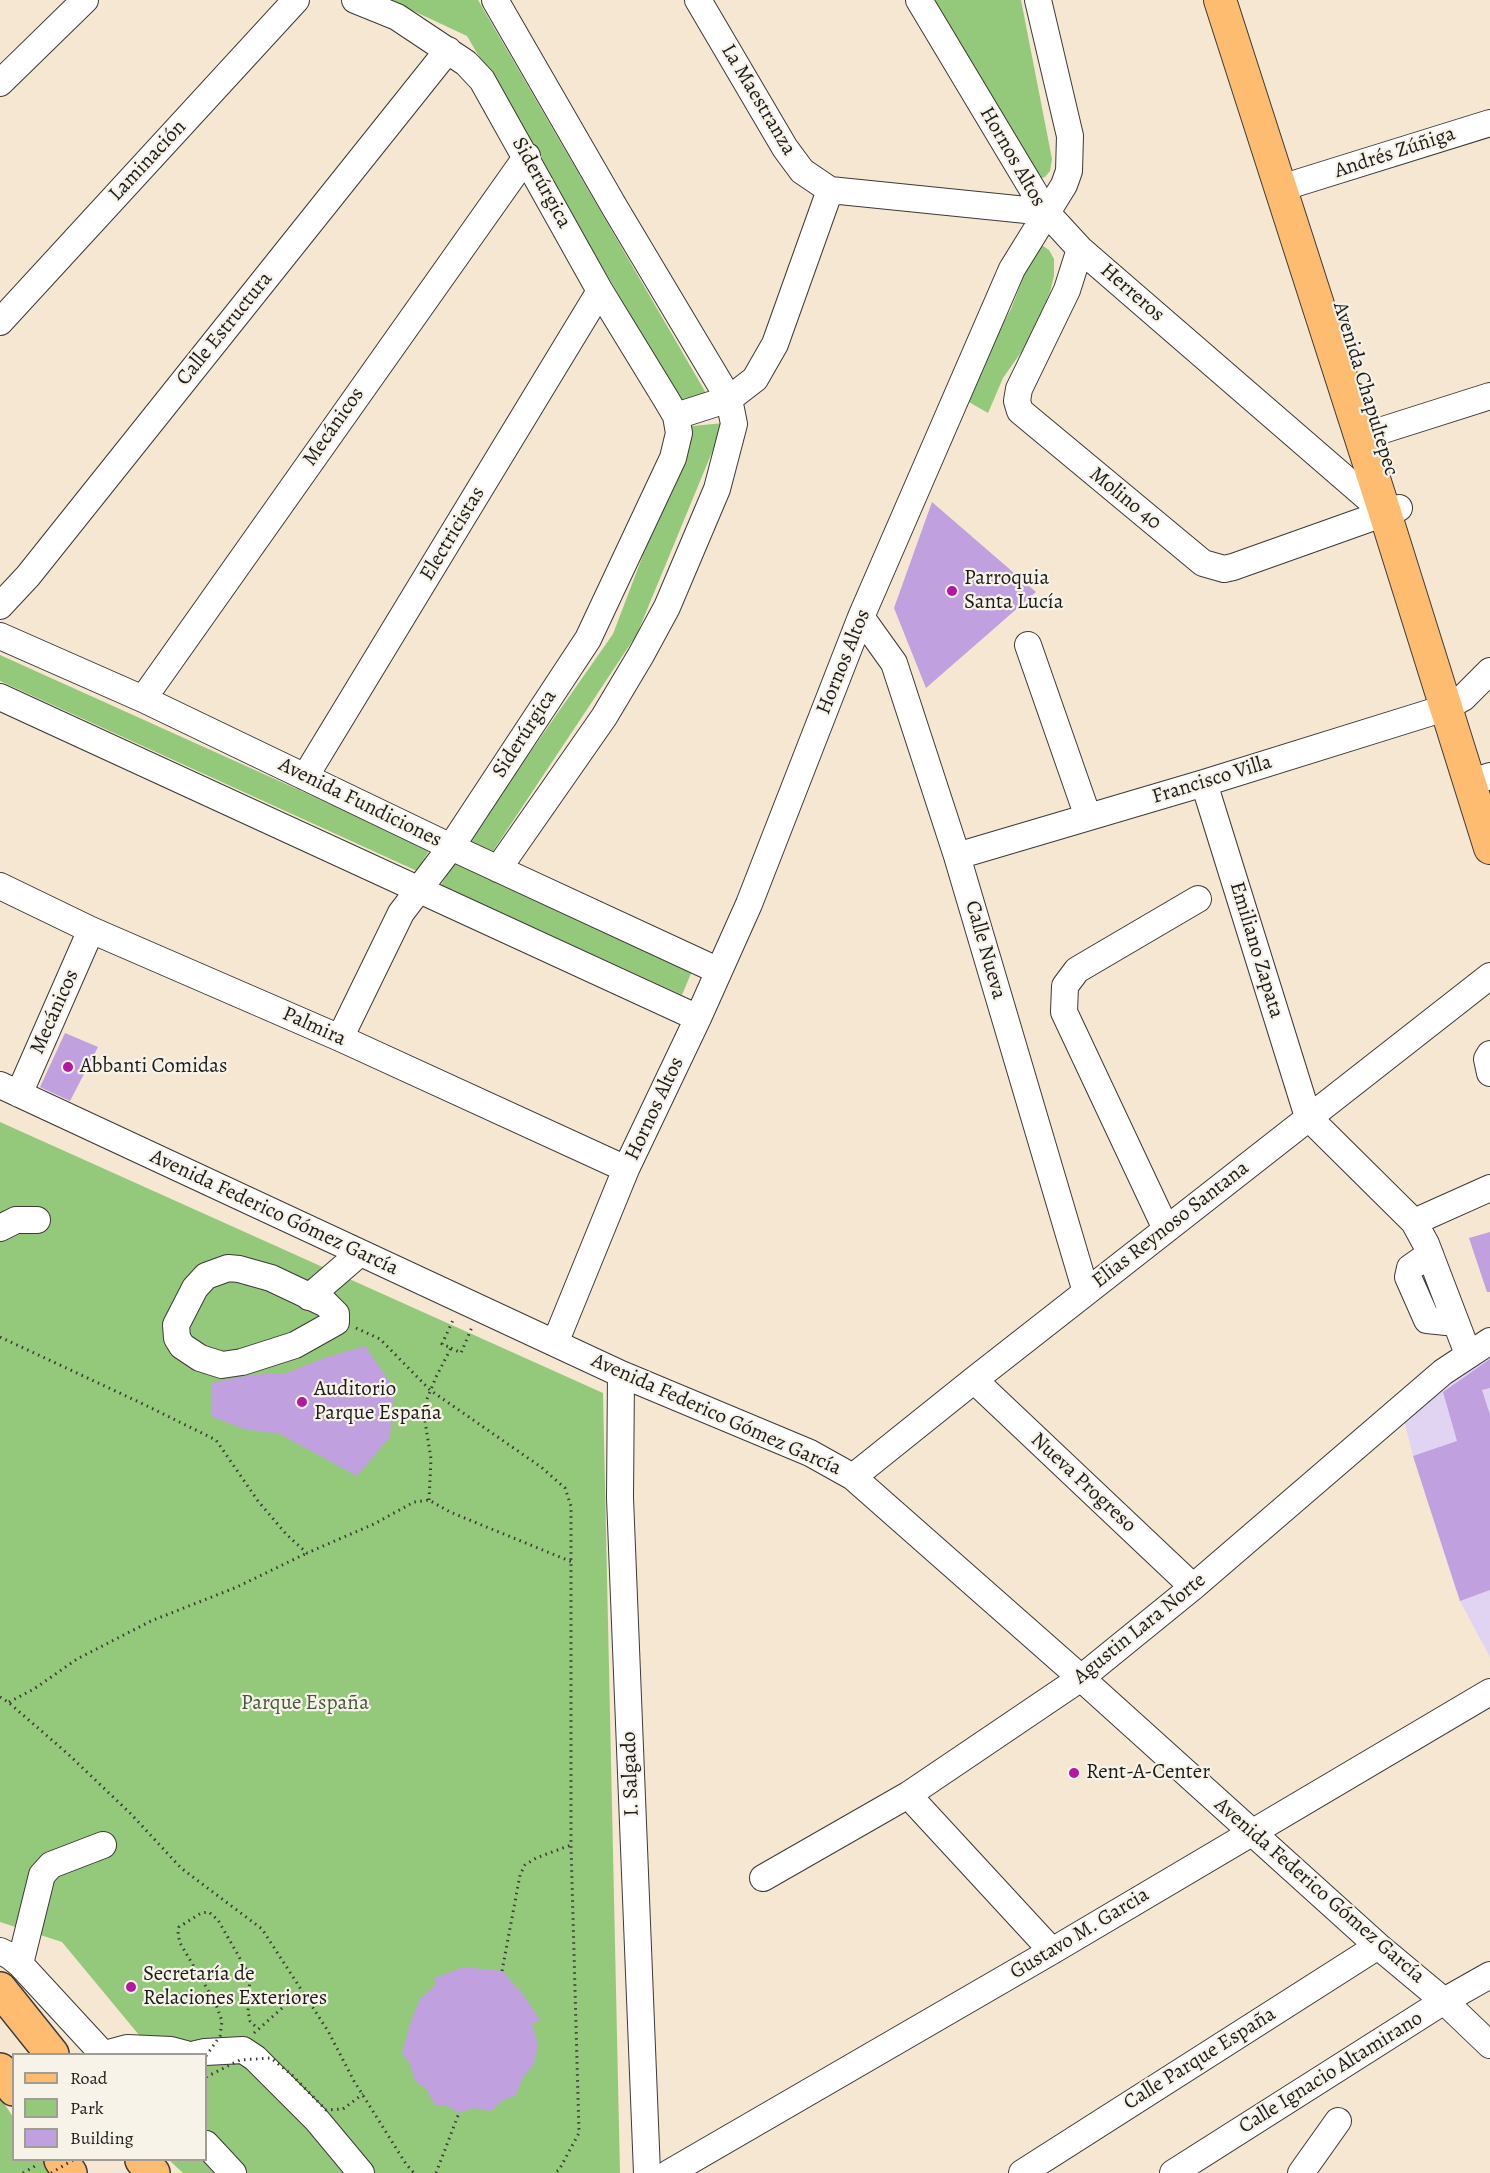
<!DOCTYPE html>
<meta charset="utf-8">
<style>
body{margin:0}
#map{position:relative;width:1490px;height:2173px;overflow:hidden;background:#f5e7d2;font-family:Alegreya,serif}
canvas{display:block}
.legend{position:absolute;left:12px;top:2053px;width:195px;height:108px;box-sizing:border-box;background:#f7f3e8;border:2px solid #9f9d96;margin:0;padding:8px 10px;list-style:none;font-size:18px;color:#1c1c1c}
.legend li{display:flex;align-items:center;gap:12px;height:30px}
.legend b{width:30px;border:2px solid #9f9d96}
</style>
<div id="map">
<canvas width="1490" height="2173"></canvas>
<ul class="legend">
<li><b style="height:8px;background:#febc70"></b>Road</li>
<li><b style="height:16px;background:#94c97b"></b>Park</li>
<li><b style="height:16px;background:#c0a0df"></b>Building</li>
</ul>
</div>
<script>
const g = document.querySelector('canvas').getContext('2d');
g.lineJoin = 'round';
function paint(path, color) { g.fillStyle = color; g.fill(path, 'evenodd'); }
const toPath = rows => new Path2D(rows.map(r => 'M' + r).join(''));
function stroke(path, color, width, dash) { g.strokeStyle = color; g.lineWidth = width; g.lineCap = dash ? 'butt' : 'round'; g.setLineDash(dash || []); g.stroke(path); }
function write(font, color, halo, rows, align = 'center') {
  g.font = font + ' Alegreya,serif'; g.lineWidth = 4.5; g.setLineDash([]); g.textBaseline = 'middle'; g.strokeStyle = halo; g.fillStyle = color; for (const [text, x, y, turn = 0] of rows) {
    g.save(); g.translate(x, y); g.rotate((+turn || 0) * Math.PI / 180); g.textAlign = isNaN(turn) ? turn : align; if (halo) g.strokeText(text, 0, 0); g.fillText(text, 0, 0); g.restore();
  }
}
paint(toPath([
 [1490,1350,1490,1657,1460,1601,1450,1572,1413,1456,1403,1416]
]), '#e1d4f3');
paint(toPath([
 [390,0,478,0,706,393,681,401,467,36],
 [929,0,1021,0,1052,159,1050,171,1045,177,1038,179],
 [1036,245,1043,246,1049,250,1054,259,1054,276,1050,292,1029,341,1003,378,988,413,962,398,1011,309],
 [724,423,637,634,493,851,468,841,613,634,692,426],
 [0,655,430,849,417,871,0,681],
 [457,859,692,971,682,995,441,885],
 [0,1122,603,1393,620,2173,183,2173,169,2160,206,2160,206,2054,144,2041,62,1942,0,1922],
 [0,2097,13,2117,14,2160,42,2160,52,2173,0,2173]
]), '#94c97b');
paint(toPath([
 [932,502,1036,592,926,688,894,608],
 [65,1033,98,1047,70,1101,40,1087],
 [1490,1232,1490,1292,1487,1292,1469,1238],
 [365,1346,394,1388,390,1437,357,1476,280,1434,244,1429,211,1416,211,1383,250,1375,286,1373,327,1357],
 [1490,1359,1490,1388,1482,1390,1490,1415,1490,1590,1460,1601,1413,1456,1457,1441,1443,1392],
 [464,1967,502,1971,522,1993,540,2020,532,2024,538,2044,534,2064,523,2077,516,2095,502,2101,491,2111,474,2108,459,2113,448,2106,435,2105,426,2089,415,2081,410,2064,402,2053,412,2018,420,1999,436,1984,434,1978]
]), '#c0a0df');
const minor = toPath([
 [495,0,615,208,729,399,734,424,717,489,667,607,641,655,604,717,498,869],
 [698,0,785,148,802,171,830,190,1046,212,1080,249,1385,513],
 [919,0,1046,212],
 [0,83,85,0],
 [1281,188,1490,123],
 [1080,249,1067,290,1019,389,1017,401,1020,411,1203,563,1224,569,1233,567,1399,508],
 [0,322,296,0],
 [676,416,729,399,755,379,775,344,830,190],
 [1361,437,1490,396],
 [0,606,28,576,448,50],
 [861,617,894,663,957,856,1086,1292],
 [0,636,143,699,451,847,719,971],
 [1028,645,1088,817],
 [0,697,698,1018],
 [143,699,527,156],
 [305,777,600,291],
 [1204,783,1308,1117,1414,1222],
 [1469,783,1490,776],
 [957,856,1204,783,1445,708,1463,698,1490,671],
 [0,886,91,930,340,1038,626,1169],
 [340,1038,401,913,451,847,588,639,673,458,679,433,676,416,666,399,600,291,482,80,466,63,397,17,355,0],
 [1490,1054,1487,1059,1490,1073],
 [0,1085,621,1374,810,1453,853,1477,1081,1678,1378,1946,1444,2001,1490,2045],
 [19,1094,91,930],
 [0,1228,16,1220,37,1220],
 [1166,1229,1064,1012,1065,986,1077,970,1198,899],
 [1430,1254,1410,1268,1408,1277,1427,1320,1456,1323],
 [228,1268,239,1269,271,1278,326,1304,336,1314,336,1322,295,1345,242,1362,222,1365,200,1358,182,1346,177,1338,176,1325,195,1288,206,1276,228,1268],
 [309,1297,360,1253],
 [555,1343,626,1169,698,1018,749,904,861,617,1012,269,1064,185,1069,171,1070,136,1038,0],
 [1468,1354,1426,1244,1414,1222,1490,1188],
 [621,1374,620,1498,647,2173],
 [974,1380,1193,1587],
 [853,1477,974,1380,1490,976],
 [908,1795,1052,1951],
 [763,1878,908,1795,1081,1678,1193,1587,1443,1372,1490,1341],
 [0,1951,10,1956,20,1964,103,2054],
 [20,1964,42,1875,51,1865,103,1845],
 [105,2054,127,2048,171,2050,186,2054],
 [196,2054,205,2052,243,2050,255,2058,316,2119,361,2173],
 [206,2144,233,2173],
 [669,2173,1052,1951,1490,1692],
 [1022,2173,1378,1946],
 [1173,2173,1444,2001,1490,1975],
 [1301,2173,1338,2121]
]);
const major = toPath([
 [1220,0,1385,513,1490,848]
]);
const highway = toPath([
 [0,1989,52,2054],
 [0,2070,14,2089],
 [61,2160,70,2173],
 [142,2160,153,2173]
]);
stroke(minor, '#3d3a37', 28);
stroke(major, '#3d3a37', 34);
stroke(highway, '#3d3a37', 36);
stroke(toPath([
 [356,1328,380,1339,430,1390,541,1467,565,1488,571,1506,571,1845,579,2133,559,2170,554,2173],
 [0,1337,141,1403,216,1440,258,1501,286,1534,307,1553,374,1524,414,1502,429,1500,450,1512,572,1562],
 [451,1348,461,1353,472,1327],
 [429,1500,431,1459,424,1415,425,1404,436,1377,451,1348,442,1344,454,1318],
 [0,1697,8,1702,68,1754,131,1814,181,1868,262,1929,328,2031,354,2081,406,2164,414,2173],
 [9,1702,34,1689,77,1659,151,1621,237,1587,307,1553],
 [502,1971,520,1875,525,1865,536,1858,571,1845],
 [254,2033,281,2009,304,1993],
 [23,2173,37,2165],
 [436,2173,459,2113]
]), '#3d3a37', 3, [1.5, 4.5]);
stroke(minor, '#fff', 26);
stroke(major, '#febc70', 32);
stroke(highway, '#febc70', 33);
stroke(toPath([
 [206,2056,220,2036,222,2021,215,2002,180,1943,178,1934,179,1927,201,1913,209,1912,218,1920,250,1976,248,2011,250,2021,258,2029],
 [206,2077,240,2060,271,2058,292,2075,326,2110,343,2109,363,2094],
 [51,2173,73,2160]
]), '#3d3a37', 3, [1.5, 4.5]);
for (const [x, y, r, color] of [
 [952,591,6,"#b5179e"],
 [68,1067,6,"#b5179e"],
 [302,1402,6,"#b5179e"],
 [1074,1773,6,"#b5179e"],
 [131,1987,6,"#b5179e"]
]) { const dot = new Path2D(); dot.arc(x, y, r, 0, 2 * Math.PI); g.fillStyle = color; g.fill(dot); stroke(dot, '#f7f3e8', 2); }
write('21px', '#1c1c1c', '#f7f3e8', [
 ["La Maestranza",758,100,59],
 ["Andrés Zúñiga",1395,153,-18],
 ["Hornos Altos",1012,157,60],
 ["Laminación",148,161,-47],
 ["Siderúrgica",541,183,61],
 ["Herreros",1132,293,41],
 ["Calle Estructura",225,329,-51],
 ["Avenida Chapultepec",1365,389,73],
 ["Mecánicos",334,427,-55],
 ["Molino 40",1125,499,39],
 ["Electricistas",453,534,-59],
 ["Hornos Altos",844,662,-68],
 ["Siderúrgica",525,734,-57],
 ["Francisco Villa",1212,780,-17],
 ["Avenida Fundiciones",360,803,26],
 ["Calle Nueva",985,950,74],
 ["Emiliano Zapata",1256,950,73],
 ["Mecánicos",55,1012,-66],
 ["Palmira",314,1027,24],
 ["Hornos Altos",655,1109,-65],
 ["Avenida Federico Gómez García",274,1213,25],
 ["Elias Reynoso Santana",1171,1225,-38],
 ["Avenida Federico Gómez García",716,1415,24],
 ["Nueva Progreso",1083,1483,43],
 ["Agustin Lara Norte",1140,1629,-39],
 ["I. Salgado",631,1774,-92],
 ["Avenida Federico Gómez García",1319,1891,41],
 ["Gustavo M. Garcia",1080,1934,-31],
 ["Calle Parque España",1200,2059,-32],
 ["Calle Ignacio Altamirano",1331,2073,-32]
]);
write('21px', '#1c1c1c', '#f7f3e8', [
 ["Parroquia",964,579],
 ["Santa Lucía",964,603],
 ["Abbanti Comidas",80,1067],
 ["Auditorio",314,1390],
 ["Parque España",314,1414],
 ["Rent-A-Center",1086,1773],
 ["Secretaría de",143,1975],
 ["Relaciones Exteriores",143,1999]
], 'left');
write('21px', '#46593d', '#f7f3e8', [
 ["Parque España",305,1704]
]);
</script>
